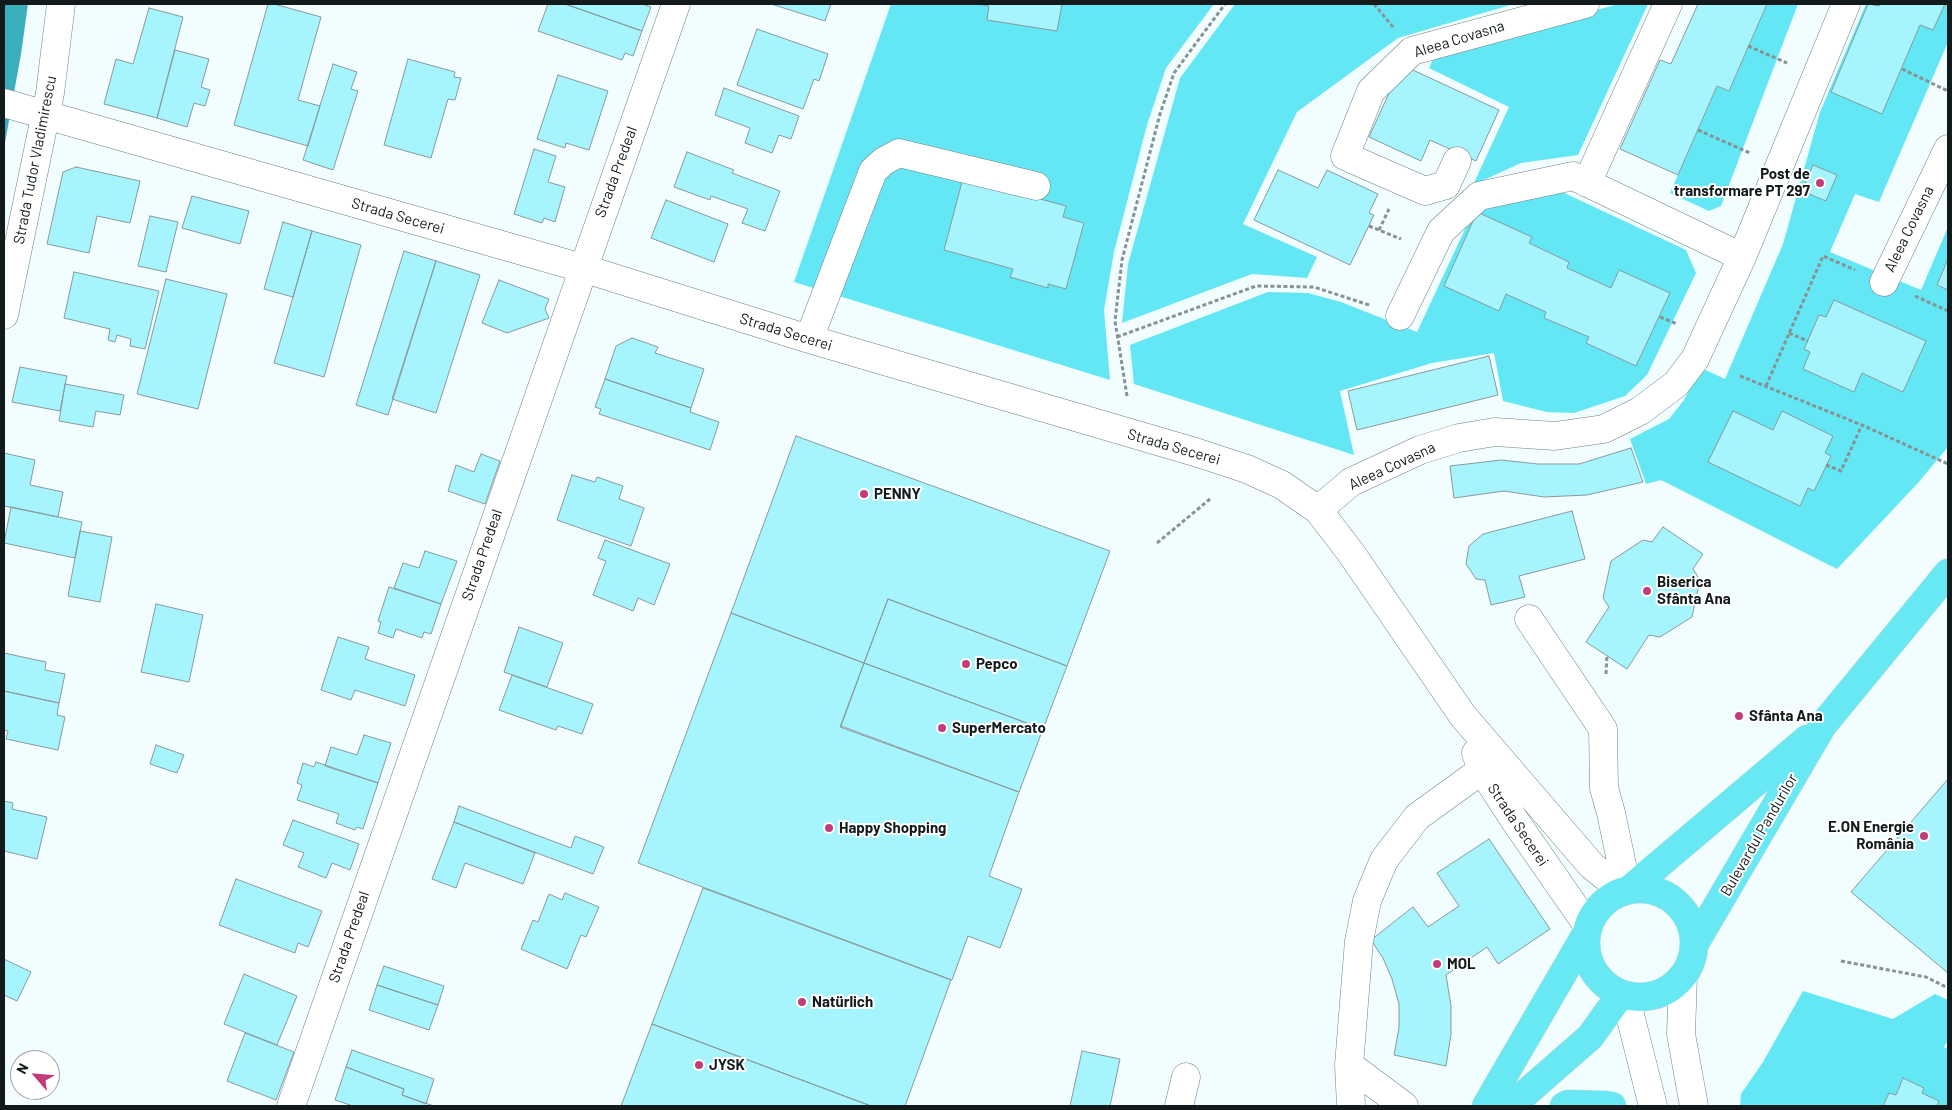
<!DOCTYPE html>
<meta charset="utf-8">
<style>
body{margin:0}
#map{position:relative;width:1952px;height:1110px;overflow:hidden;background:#f1fdfe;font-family:Barlow,sans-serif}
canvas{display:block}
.frame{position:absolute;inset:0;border:5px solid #131a1b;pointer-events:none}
.north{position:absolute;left:10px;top:1050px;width:50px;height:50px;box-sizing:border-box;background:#fff;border:1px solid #a1a3a4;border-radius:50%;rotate:297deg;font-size:14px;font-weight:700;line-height:20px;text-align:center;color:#131a1b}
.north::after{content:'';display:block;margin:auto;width:18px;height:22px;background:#c23b7b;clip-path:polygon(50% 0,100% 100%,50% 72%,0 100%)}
</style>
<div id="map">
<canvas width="1952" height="1110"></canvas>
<div class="frame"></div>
<div class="north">N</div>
</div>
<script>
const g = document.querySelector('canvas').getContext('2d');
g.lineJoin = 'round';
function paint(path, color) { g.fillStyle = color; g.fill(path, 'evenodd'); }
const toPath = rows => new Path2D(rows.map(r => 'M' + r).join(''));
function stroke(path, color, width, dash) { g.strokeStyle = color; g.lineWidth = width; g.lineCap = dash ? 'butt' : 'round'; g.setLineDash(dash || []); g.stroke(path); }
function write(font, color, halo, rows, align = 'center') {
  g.font = font + ' Barlow,sans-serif'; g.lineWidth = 4; g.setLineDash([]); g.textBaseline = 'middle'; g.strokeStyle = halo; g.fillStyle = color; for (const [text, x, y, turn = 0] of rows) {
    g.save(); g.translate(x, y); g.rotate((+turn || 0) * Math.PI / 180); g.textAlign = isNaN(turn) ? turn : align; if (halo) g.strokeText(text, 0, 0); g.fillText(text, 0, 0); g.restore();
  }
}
paint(toPath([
 [891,4,1214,4,1166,68,1147,125,1114,252,1104,310,1110,380,794,282],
 [1235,4,1514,4,1398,38,1297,112,1243,224,1317,257,1307,278,1252,274,1122,323,1128,264,1180,78],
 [1619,4,1648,4,1578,155,1521,163,1473,185,1509,107,1429,68,1436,53],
 [1767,4,1798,4,1721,206,1709,211,1670,193,1717,86,1729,91],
 [1866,4,1948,4,1948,42,1879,202,1855,194,1830,252,1921,290,1948,227,1948,447,1917,484,1837,569,1661,480,1646,484,1630,439,1669,419,1684,400,1701,368,1725,379,1783,244,1820,112],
 [1560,191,1686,250,1696,273,1647,375,1625,396,1574,413,1547,412,1503,401,1494,353,1432,363,1340,391,1354,455,1134,384,1130,345,1268,292,1308,293,1341,302,1417,332,1474,210],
 [1803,991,1893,1019,1935,994,1948,1000,1948,1040,1944,1047,1948,1049,1948,1106,1740,1106,1741,1094,1763,1062]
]), '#63e7f5');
paint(toPath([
 [4,4,28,4,21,54,4,148]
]), '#3ab0bc');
const building = toPath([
 [268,4,274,4,321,17,298,100,320,106,308,146,234,125,268,4],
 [548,4,565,4,642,31,633,56,625,53,622,60,538,31,548,4],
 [565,4,642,4,651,7,642,31,565,4],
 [771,4,831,4,825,21,771,4],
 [978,4,1062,4,1057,31,987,20,989,6,978,4],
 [1698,4,1767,4,1729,91,1717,86,1678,175,1620,149,1660,60,1671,64,1698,4],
 [1868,4,1879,6,1880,4,1945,4,1933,30,1920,25,1882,114,1831,92,1868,4],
 [149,8,183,17,157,118,104,104,116,59,133,64,149,8],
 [757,29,828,54,819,81,814,79,803,109,737,85,757,29],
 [175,50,209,59,201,87,210,90,205,106,194,103,187,127,157,118,175,50],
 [408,59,455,72,454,77,461,78,455,100,448,99,431,158,384,145,408,59],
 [333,64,357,72,351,89,358,91,333,170,303,160,333,64],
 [1402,65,1499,110,1476,161,1430,140,1421,161,1369,137,1402,65],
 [558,75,608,91,589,150,566,143,565,148,537,139,558,75],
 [724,88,799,116,791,139,779,135,772,153,745,143,750,128,715,115,724,88],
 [534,149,556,156,548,182,565,187,555,222,544,218,542,223,514,214,534,149],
 [687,152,734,170,732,173,780,191,765,231,742,223,748,209,711,196,710,200,674,187,687,152],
 [1813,165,1837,175,1826,201,1802,191,1813,165],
 [76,167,140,181,130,223,97,216,89,253,47,244,63,172,76,167],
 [1278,170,1318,188,1327,170,1378,194,1369,213,1374,215,1350,265,1254,220,1278,170],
 [963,178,1066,206,1063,217,1084,223,1066,289,1048,284,1048,288,1010,277,1013,269,944,250,963,178],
 [192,196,249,211,240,244,182,228,192,196],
 [666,200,728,224,714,262,651,238,666,200],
 [1477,212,1532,237,1529,243,1569,262,1567,268,1611,288,1619,270,1670,293,1636,366,1586,343,1589,337,1544,318,1546,312,1506,294,1499,311,1444,286,1477,212],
 [150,216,178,222,166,272,138,266,150,216],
 [283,222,312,231,293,297,264,289,283,222],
 [312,231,361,245,324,377,274,363,312,231],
 [404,251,436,261,388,415,356,405,404,251],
 [1948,259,1948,290,1937,285,1948,259],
 [436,261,480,275,436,413,392,399,436,261],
 [74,272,159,291,145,349,130,346,131,339,117,335,115,342,108,340,110,329,64,318,74,272],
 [166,279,227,294,198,409,137,394,166,279],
 [499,280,549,299,545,309,549,318,507,333,482,323,499,280],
 [1834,300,1926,341,1903,392,1862,373,1854,392,1803,369,1810,352,1804,349,1819,315,1826,317,1834,300],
 [632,338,658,347,655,353,704,369,691,408,605,379,616,346,632,338],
 [1489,356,1498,395,1357,430,1348,391,1489,356],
 [20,367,67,376,60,411,12,402,20,367],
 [605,379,691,408,690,412,719,422,710,450,599,414,601,409,595,407,605,379],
 [65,384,124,395,120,415,96,411,93,427,59,421,65,384],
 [1733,411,1773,430,1782,411,1833,436,1825,453,1831,456,1814,491,1808,488,1800,506,1708,462,1733,411],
 [796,436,1110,551,1067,666,888,599,864,663,731,613,796,436],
 [1631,448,1643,482,1587,495,1544,497,1504,491,1454,498,1450,466,1501,460,1538,464,1579,464,1631,448],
 [4,453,35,460,30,485,63,492,58,517,4,506,4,453],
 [481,454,500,461,485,504,448,491,456,465,474,472,481,454],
 [572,475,595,482,597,477,623,486,619,499,644,508,631,546,557,520,572,475],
 [11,507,82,522,75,558,4,543,11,507],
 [1572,511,1585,559,1519,576,1525,597,1491,605,1485,580,1476,579,1466,564,1469,546,1483,534,1572,511],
 [1663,527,1703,554,1693,569,1700,580,1692,617,1660,637,1649,635,1627,669,1586,642,1609,607,1603,598,1611,561,1643,540,1652,542,1663,527],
 [80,531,112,537,100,602,68,596,80,531],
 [605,540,670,564,654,605,638,598,633,611,593,595,606,561,598,558,605,540],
 [425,551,457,561,441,604,394,588,403,563,419,568,425,551],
 [389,587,441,604,431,634,424,632,422,638,396,629,393,638,378,633,381,622,378,621,389,587],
 [888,599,1067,666,1043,729,864,663,888,599],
 [156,604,203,615,189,682,141,672,156,604],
 [731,613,864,663,841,726,1019,792,989,876,1022,889,1000,948,968,936,952,980,638,863,731,613],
 [519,627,563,643,547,687,504,672,519,627],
 [338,637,369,647,365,659,415,675,405,706,355,690,351,700,321,690,338,637],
 [4,653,46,662,45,670,65,674,59,703,4,691,4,653],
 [864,663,1043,729,1019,792,840,727,864,663],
 [512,675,593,704,582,734,558,726,556,730,499,710,512,675],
 [4,691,59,703,57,715,65,717,58,750,6,739,8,731,4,730,4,691],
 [364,735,391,743,378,783,325,766,331,747,357,755,364,735],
 [156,745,184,755,177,773,150,764,156,745],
 [316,762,378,783,363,829,357,827,355,830,336,823,339,814,297,800,302,785,297,783,303,763,314,767,316,762],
 [1948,779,1948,973,1851,892,1948,779],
 [4,801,13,803,12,809,47,817,37,859,4,851,4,801],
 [459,806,571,848,575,836,604,847,593,874,454,822,459,806],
 [293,820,359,844,350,870,332,863,326,878,298,867,304,853,283,845,293,820],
 [454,822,535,853,523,884,465,863,456,888,432,879,454,822],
 [1489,839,1550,929,1498,964,1487,947,1446,975,1451,1006,1451,1034,1446,1066,1394,1055,1399,1028,1399,1004,1392,979,1383,958,1371,940,1413,907,1428,927,1459,906,1437,873,1489,839],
 [236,879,322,911,308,947,298,943,295,953,219,925,236,879],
 [703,888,951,980,905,1106,871,1106,652,1024,703,888],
 [565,893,599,907,586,937,581,935,567,969,521,949,533,920,538,922,549,894,562,900,565,893],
 [4,959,31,972,17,1001,4,995,4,959],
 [384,966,444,986,438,1005,377,985,384,966],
 [244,974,297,996,277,1045,224,1024,244,974],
 [377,985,438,1005,429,1030,369,1010,377,985],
 [652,1024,871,1106,621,1106,652,1024],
 [245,1033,294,1052,276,1100,227,1081,245,1033],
 [352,1050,434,1079,426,1104,402,1095,404,1089,346,1067,352,1050],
 [1082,1051,1120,1059,1110,1106,1070,1106,1082,1051],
 [346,1067,404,1089,402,1095,434,1106,353,1106,335,1100,346,1067],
 [1903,1078,1924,1088,1922,1093,1939,1101,1937,1106,1883,1106,1889,1093,1896,1095,1903,1078]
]);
paint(building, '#a6f4fe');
stroke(building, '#889a9c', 1);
const minor = toPath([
 [4,103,582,268,809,339,1195,452,1247,469,1282,485,1318,510,1351,553,1463,716,1592,866,1624,891],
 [1457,161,1446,185,1425,191,1345,156,1371,91,1412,51,1585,4],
 [1587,183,1668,4],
 [1884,282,1948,149],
 [4,315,50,93,61,4],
 [1400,316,1441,231,1479,196,1573,176,1742,257],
 [809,339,873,171,884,161,899,153,1036,186],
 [1318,510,1351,482,1420,450,1459,438,1495,432,1555,436,1604,429,1640,411,1676,384,1695,359,1742,257,1846,4],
 [1529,619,1603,729,1604,788,1611,813,1627,889],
 [1476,753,1482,770,1513,818,1588,926],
 [1683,976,1681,1034,1694,1106],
 [1625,995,1653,1106],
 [1349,1065,1351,1106],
 [291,1106,676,4],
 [1179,1106,1186,1077],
 [1404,1106,1349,1065,1359,941,1367,901,1384,860,1417,817,1482,770]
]);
const major = toPath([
 '1586 943a54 54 0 1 1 108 0a54 54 0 1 1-108 0Z',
 [1630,889,1807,739],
 [1694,945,1823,725,1948,573],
 [1486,1106,1586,934],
 [1511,1106,1590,1037,1621,994],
 [1564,1106,1568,1104,1606,1105,1612,1106]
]);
stroke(minor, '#718285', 29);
stroke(major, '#d9dadb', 29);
stroke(toPath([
 [1374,4,1393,27],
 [1748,46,1787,63],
 [1902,69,1948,91],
 [1698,130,1750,153],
 [1369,226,1401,239],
 [1379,230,1389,209],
 [1915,296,1948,311],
 [1660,317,1677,324],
 [1789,333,1808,341],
 [1117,337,1256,286,1314,287,1369,305],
 [1740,376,1862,425,1948,464],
 [1766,386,1823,256,1855,270],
 [1127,396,1115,321,1122,260,1160,114,1174,73,1225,4],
 [1826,465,1841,471,1862,425],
 [1157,543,1210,499],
 [1606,674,1607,655],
 [1841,961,1926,977,1948,988]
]), '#889293', 3, [4, 2.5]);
stroke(minor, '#fff', 28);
stroke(major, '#67e8f2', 28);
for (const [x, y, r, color] of [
 [1820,183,5,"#c23b7b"],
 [864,494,5,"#c23b7b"],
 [1647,591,5,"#c23b7b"],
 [966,664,5,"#c23b7b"],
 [1739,716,5,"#c23b7b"],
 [942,728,5,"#c23b7b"],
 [829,828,5,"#c23b7b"],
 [1924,836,5,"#c23b7b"],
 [1437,964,5,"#c23b7b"],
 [802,1002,5,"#c23b7b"],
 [699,1065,5,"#c23b7b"]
]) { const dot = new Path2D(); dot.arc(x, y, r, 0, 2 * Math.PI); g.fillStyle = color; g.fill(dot); stroke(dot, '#fff', 2); }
write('15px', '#131a1b', '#fff', [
 ["Aleea Covasna",1459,39,-17],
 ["Strada Tudor Vladimirescu",35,160,-79],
 ["Strada Predeal",616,172,-70],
 ["Strada Secerei",398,216,16],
 ["Aleea Covasna",1909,229,-64],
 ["Strada Secerei",786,332,17],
 ["Strada Secerei",1174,447,16],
 ["Aleea Covasna",1392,466,-25],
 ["Strada Predeal",482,555,-71],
 ["Strada Secerei",1518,825,56],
 ["Bulevardul Pandurilor",1759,835,-60],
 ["Strada Predeal",349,937,-71]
]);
write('bold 15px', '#131a1b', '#fff', [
 ["Post de",1810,174,"right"],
 ["transformare PT 297",1810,191,"right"],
 ["PENNY",874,494],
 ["Biserica",1657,582],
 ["Sfânta Ana",1657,599],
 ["Pepco",976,664],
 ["Sfânta Ana",1749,716],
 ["SuperMercato",952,728],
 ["E.ON Energie",1914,827,"right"],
 ["România",1914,844,"right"],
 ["Happy Shopping",839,828],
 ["MOL",1447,964],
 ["Natürlich",812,1002],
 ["JYSK",709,1065]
], 'left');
</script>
